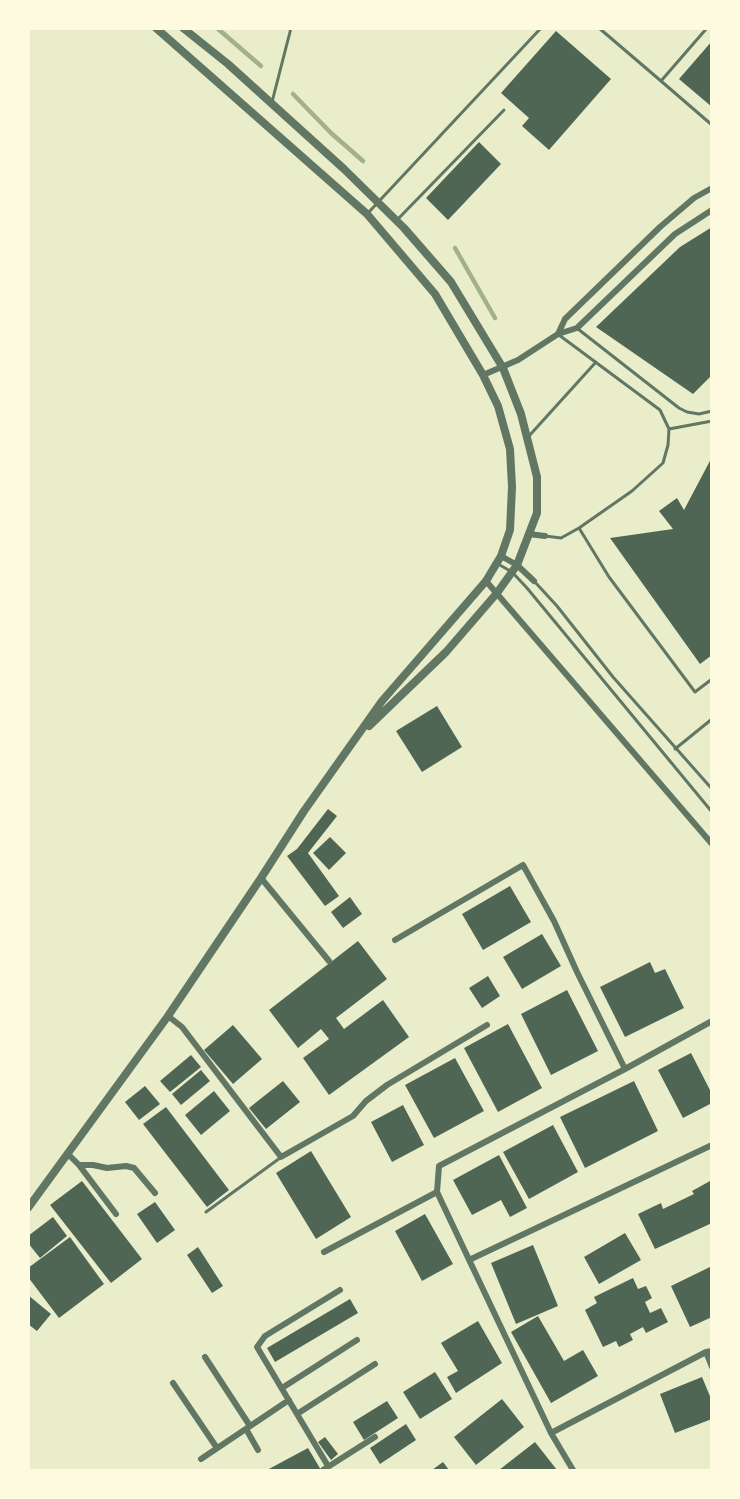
<!DOCTYPE html>
<style>
body{margin:0}
#map{position:relative;width:740px;height:1499px;overflow:hidden;background:#e9edc9;font-family:"PT Sans",sans-serif}
canvas{display:block}
.frame{position:absolute;inset:0;border:30px solid #fefae0;pointer-events:none}
</style>
<div id="map">
<canvas width="740" height="1499"></canvas>
<div class="frame"></div>
</div>
<script>
const g = document.querySelector('canvas').getContext('2d');
g.lineJoin = 'round';
const toPath = rows => new Path2D(rows.map(r => 'M' + r).join(''));
function stroke(path, color, width, dash) { g.strokeStyle = color; g.lineWidth = width; g.lineCap = dash ? 'butt' : 'round'; g.setLineDash(dash || []); g.stroke(path); }
function paint(path, color) { g.fillStyle = color; g.fill(path, 'evenodd'); }
stroke(toPath([
 [217,28,261,66],
 [293,94,331,133,363,161],
 [455,248,495,318]
]), '#a3b18a', 4.5);
paint(toPath([
 [556,31,611,79,549,150,522,126,529,118,501,93],
 [712,41,712,107,679,79],
 [479,142,501,164,448,220,426,198],
 [712,227,712,375,693,394,596,327,680,247],
 [712,457,712,655,700,664,610,538,673,529,659,511,677,498,684,510],
 [437,706,462,747,422,772,396,731],
 [328,809,337,816,308,853,339,896,325,906,287,856,297,849],
 [330,837,346,853,329,870,313,853],
 [510,886,531,922,483,950,462,914],
 [350,897,362,914,343,928,331,912],
 [542,934,561,966,522,989,503,957],
 [358,941,387,979,336,1018,344,1029,383,1000,409,1037,329,1095,303,1058,329,1039,321,1029,298,1048,269,1010],
 [650,962,655,973,665,969,684,1008,625,1037,600,987],
 [488,976,500,996,482,1008,469,988],
 [567,990,598,1051,551,1075,521,1014],
 [508,1024,542,1088,498,1112,464,1048],
 [233,1025,262,1059,233,1084,204,1050],
 [691,1053,712,1094,712,1103,683,1118,658,1070],
 [191,1055,201,1067,170,1092,160,1081],
 [455,1058,484,1111,434,1138,405,1085],
 [201,1070,210,1081,181,1105,172,1094],
 [283,1081,300,1102,266,1129,249,1108],
 [634,1081,658,1131,585,1168,560,1117],
 [145,1086,160,1104,139,1120,125,1102],
 [214,1091,230,1111,201,1135,185,1115],
 [403,1105,424,1145,392,1162,371,1122],
 [166,1107,229,1190,207,1207,143,1124],
 [553,1125,578,1172,529,1199,503,1152],
 [311,1151,351,1217,316,1239,276,1173],
 [499,1155,527,1208,510,1217,501,1200,472,1215,453,1180],
 [82,1181,142,1259,111,1283,50,1205],
 [710,1181,712,1184,712,1223,655,1249,638,1214,661,1203,663,1209,694,1194,692,1191],
 [155,1202,175,1230,157,1243,137,1214],
 [425,1214,453,1264,422,1281,395,1231],
 [53,1217,67,1236,40,1258,28,1243,28,1236],
 [625,1233,641,1260,599,1284,584,1257],
 [70,1237,104,1284,59,1318,28,1277,28,1268],
 [533,1245,558,1306,516,1324,491,1263],
 [198,1247,223,1286,212,1293,187,1255],
 [712,1266,712,1317,690,1327,671,1286],
 [633,1278,638,1289,646,1286,652,1298,645,1302,650,1313,661,1308,668,1322,646,1333,643,1327,630,1334,633,1340,619,1347,616,1341,603,1347,585,1310,597,1303,594,1297],
 [28,1295,51,1314,37,1331,28,1324],
 [350,1299,358,1313,275,1362,267,1348],
 [538,1316,564,1361,583,1350,598,1376,551,1403,511,1332],
 [478,1321,502,1363,456,1393,447,1377,458,1371,441,1343],
 [435,1372,452,1399,420,1419,403,1392],
 [702,1377,712,1401,712,1419,675,1433,660,1394],
 [502,1399,524,1427,476,1465,454,1437],
 [387,1401,398,1418,364,1440,353,1422],
 [406,1424,416,1440,380,1464,370,1448],
 [325,1437,338,1454,331,1460,318,1442],
 [535,1442,557,1470,499,1470],
 [308,1448,321,1470,267,1470],
 [443,1462,449,1470,432,1470]
]), '#4f6655');
stroke(toPath([
 [599,28,661,81],
 [707,28,661,81,712,125],
 [272,102,291,28],
 [368,213,541,28],
 [398,219,504,110],
 [578,329,679,408,687,412,699,414,712,411],
 [669,429,712,421],
 [529,436,596,362],
 [579,528,609,577,695,692,712,679],
 [545,536,561,538,579,528,632,491,663,463,668,445,669,429,660,410,559,335],
 [498,564,512,572,527,588,712,812],
 [534,581,557,606,613,677,712,789],
 [675,749,712,719],
 [206,1212,280,1158]
]), '#617663', 3);
stroke(toPath([
 [558,334,565,319,660,227,694,198,712,188],
 [483,375,518,360,558,334,577,328,675,234,712,210],
 [529,534,545,536],
 [501,556,517,565,534,581],
 [486,581,712,844],
 [261,878,329,961],
 [395,940,523,865,554,921,577,972,625,1069],
 [168,1016,182,1027,281,1157,353,1116,366,1101,387,1085,487,1025],
 [712,1021,625,1069,439,1166,437,1192,551,1433,706,1352,712,1351],
 [68,1154,79,1165,93,1165,107,1168,126,1166,134,1168,155,1193],
 [79,1165,116,1214],
 [324,1252,437,1192],
 [469,1260,712,1145],
 [706,1352,712,1367],
 [205,1357,250,1426],
 [173,1383,217,1448],
 [282,1388,357,1340],
 [297,1414,375,1364],
 [246,1429,258,1450],
 [551,1433,573,1470],
 [201,1459,289,1400],
 [328,1466,257,1347,265,1336,340,1290],
 [323,1470,375,1437]
]), '#617663', 6);
stroke(toPath([
 [183,28,228,64,344,169,404,228,451,282,503,368,521,414,537,477,537,513,517,565,497,593,446,652,369,726],
 [28,1208,168,1016,261,878,304,811,382,701,486,581,501,556,510,530,512,487,510,449,498,406,483,375,435,294,367,214,156,28]
]), '#617663', 8);
</script>
